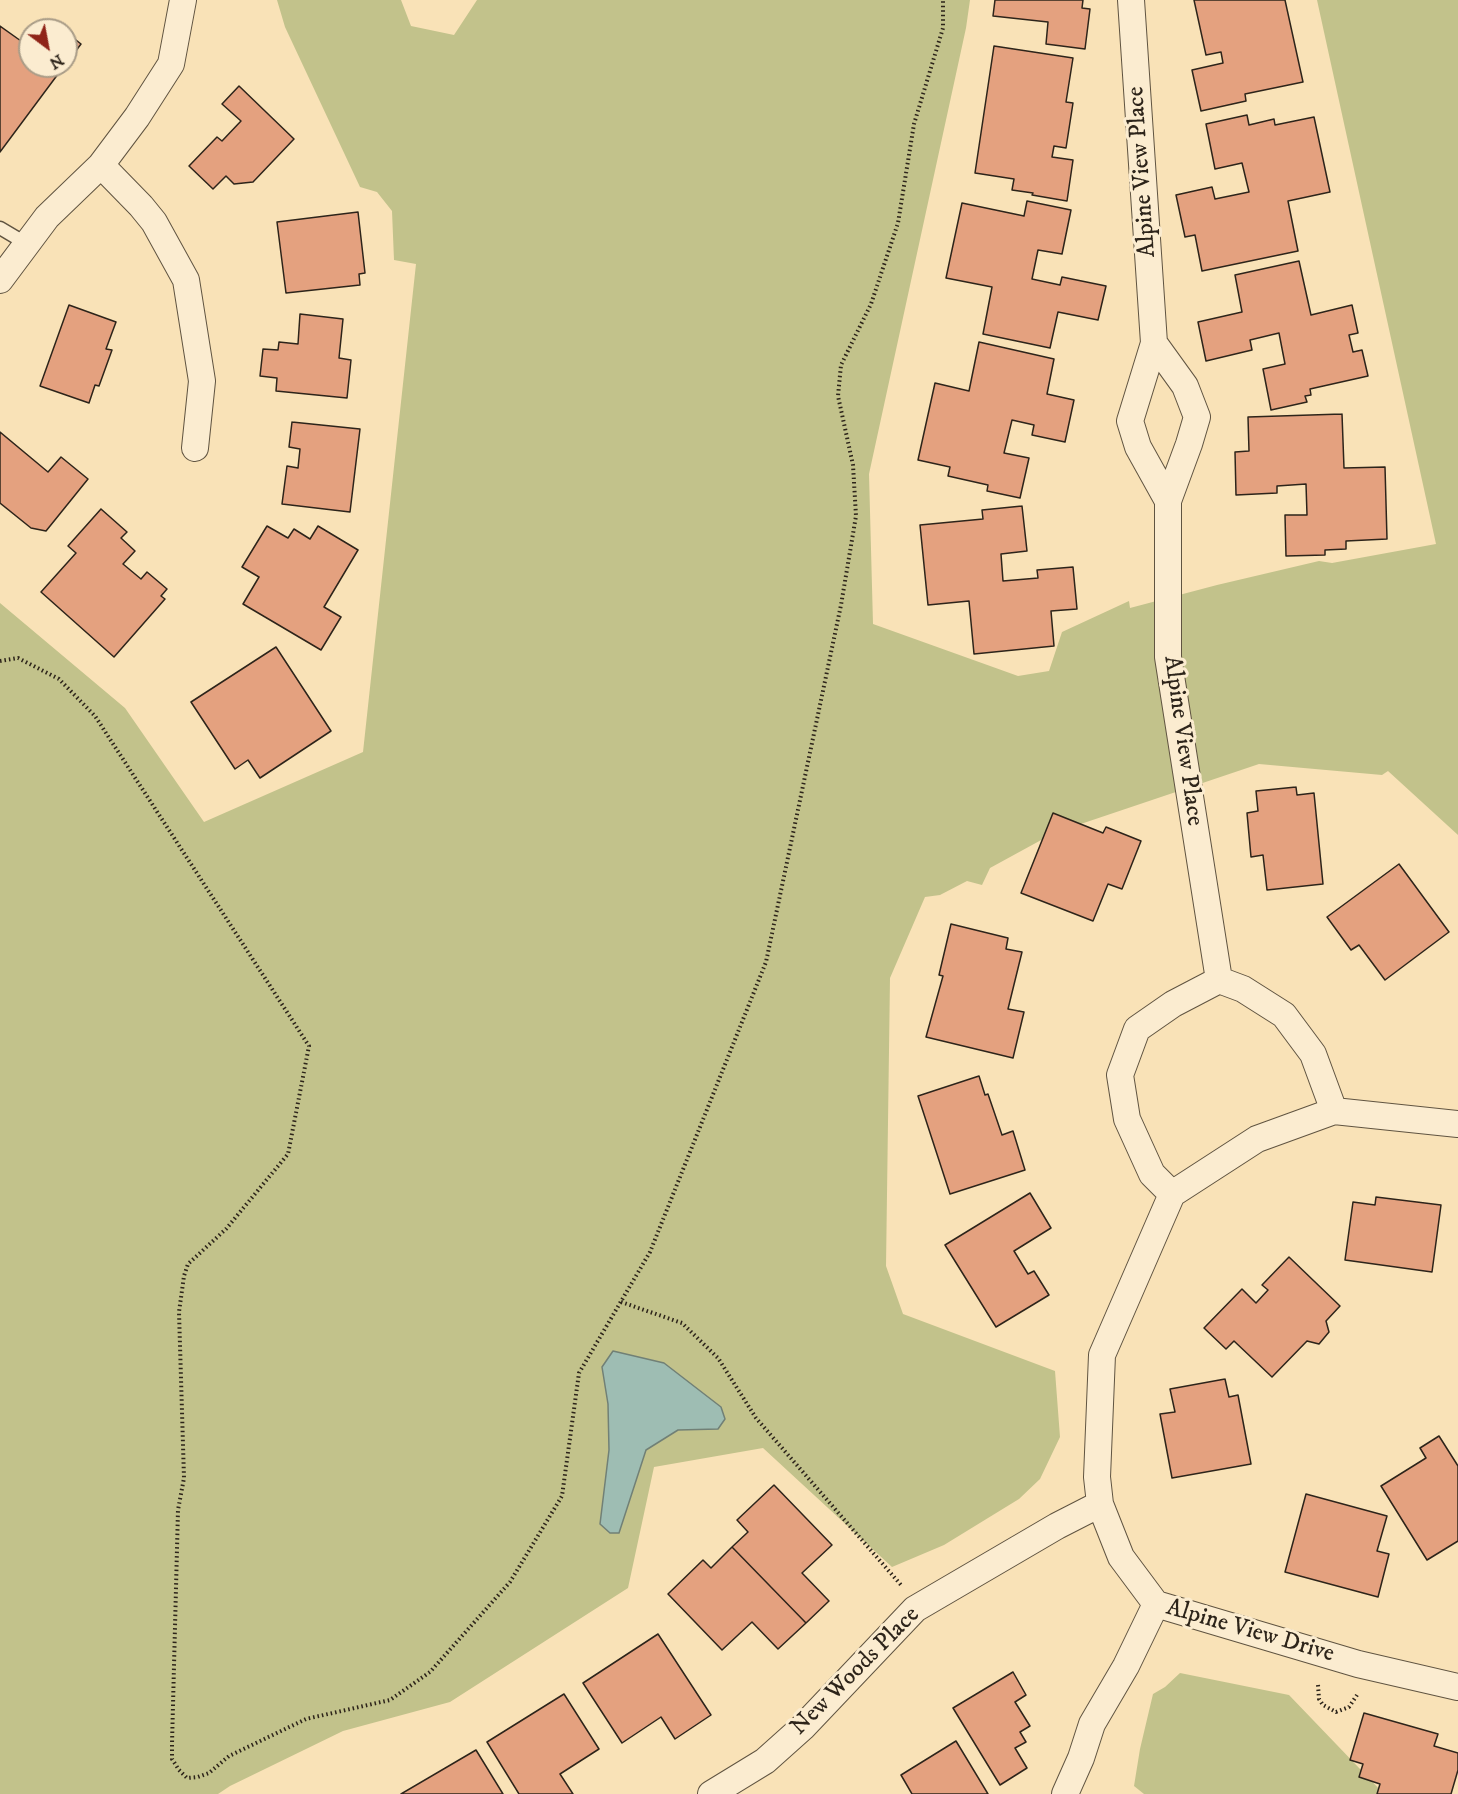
<!DOCTYPE html>
<style>
body{margin:0}
#map{position:relative;width:1458px;height:1794px;overflow:hidden;background:#f9e2b7;font-family:"IM FELL DW Pica",serif}
canvas{display:block}
.north{position:absolute;left:18px;top:18px;width:60px;height:60px;box-sizing:border-box;background:#fbecd0;border:2px solid #a99c87;border-radius:50%;rotate:148deg;font-size:16px;font-weight:700;line-height:24px;text-align:center;color:#2d241a}
.north::after{content:'';display:block;margin:auto;width:21px;height:27px;background:#8f2418;clip-path:polygon(50% 0,100% 100%,50% 72%,0 100%)}
</style>
<div id="map">
<canvas width="1458" height="1794"></canvas>
<div class="north">N</div>
</div>
<script>
const c = document.querySelector('canvas').getContext('2d');
c.lineJoin = 'round';
function paint(path, color) { c.fillStyle = color; c.fill(path, 'evenodd'); }
const poly = rows => new Path2D(rows.map(r => 'M' + r).join(''));
function trace(path, color, width, dash) { c.strokeStyle = color; c.lineWidth = width; c.lineCap = dash ? 'butt' : 'round'; c.setLineDash(dash || []); c.stroke(path); }
function label(font, color, halo, rows, align = 'center') {
  c.font = font + ' "IM FELL DW Pica",serif'; c.lineWidth = 6; c.setLineDash([]); c.textBaseline = 'middle'; c.strokeStyle = halo; c.fillStyle = color; for (const [text, x, y, turn = 0] of rows) {
    c.save(); c.translate(x, y); c.rotate((+turn || 0) * Math.PI / 180); c.textAlign = isNaN(turn) ? turn : align; if (halo) c.strokeText(text, 0, 0); c.fillText(text, 0, 0); c.restore();
  }
}
paint(poly([
 [277,0,401,0,411,26,454,35,477,0,970,0,966,28,869,474,873,624,1018,676,1049,671,1062,632,1129,601,1130,608,1217,585,1319,561,1332,563,1436,544,1317,0,1458,0,1458,835,1388,771,1382,775,1259,764,1054,833,990,868,982,885,967,881,940,895,925,897,890,978,886,1266,903,1314,1055,1371,1060,1437,1040,1479,1019,1499,944,1545,892,1567,763,1448,654,1467,628,1588,450,1702,343,1731,230,1786,218,1794,0,1794,0,603,125,708,204,822,363,752,416,264,394,260,392,211,377,192,360,187,285,27],
 [1180,1673,1289,1695,1384,1794,1144,1794,1134,1786,1140,1749,1153,1694,1165,1687]
]), '#c2c28b');
const water = poly([
 [613,1351,664,1363,721,1407,725,1419,718,1429,678,1430,646,1450,619,1533,610,1533,600,1524,609,1450,608,1404,602,1367,613,1351]
]);
paint(water, '#9ebdb3');
trace(water, '#718076', 1.5);
const building = poly([
 [995,0,1083,0,1082,8,1090,9,1085,49,1046,44,1048,22,993,16,995,0],
 [1194,0,1285,0,1303,82,1245,94,1246,101,1201,111,1192,70,1223,63,1221,52,1206,55,1194,0],
 [0,26,21,41,30,29,31,30,30,66,64,66,0,152,0,26],
 [66,32,81,44,66,64,66,32],
 [994,46,1073,58,1066,102,1073,103,1066,148,1054,146,1052,157,1073,160,1067,201,1032,195,1033,193,1012,190,1014,179,975,173,994,46],
 [239,86,294,139,253,182,234,184,226,176,213,189,189,166,217,137,222,141,241,121,222,104,239,86],
 [1247,115,1249,125,1274,119,1275,125,1314,117,1330,192,1288,201,1298,251,1202,271,1195,235,1185,237,1176,195,1212,187,1215,199,1249,192,1242,163,1215,169,1206,124,1247,115],
 [1027,201,1071,210,1062,254,1038,250,1032,279,1060,285,1062,277,1106,286,1098,320,1058,312,1050,348,983,334,992,287,946,278,962,203,1024,216,1027,201],
 [358,212,365,273,359,274,360,285,286,293,277,222,358,212],
 [1299,261,1311,315,1352,305,1358,333,1349,335,1353,352,1362,350,1368,376,1310,389,1311,395,1305,396,1307,402,1271,410,1263,369,1285,364,1279,333,1250,340,1252,350,1206,361,1198,322,1242,312,1235,275,1299,261],
 [69,305,116,322,106,349,112,350,99,386,95,385,89,403,40,386,69,305],
 [300,314,343,319,339,358,351,360,347,398,276,391,277,378,260,376,263,349,278,350,279,342,298,344,300,314],
 [979,342,1054,359,1047,394,1074,400,1065,442,1032,435,1034,425,1012,420,1004,453,1029,458,1020,498,987,491,988,485,948,476,950,467,918,460,935,383,969,391,979,342],
 [1342,414,1344,468,1385,467,1387,539,1346,541,1346,549,1325,550,1325,555,1286,556,1285,515,1307,515,1306,484,1277,486,1277,493,1236,495,1235,452,1249,451,1248,417,1342,414],
 [292,422,360,429,350,512,282,504,287,466,298,468,300,449,289,447,292,422],
 [0,432,48,472,61,457,88,479,46,531,31,528,0,503,0,432],
 [1022,506,1027,551,1001,554,1003,581,1038,578,1037,570,1073,567,1077,609,1051,611,1054,646,974,654,969,601,928,605,920,525,983,519,982,510,1022,506],
 [101,509,127,532,121,538,135,551,123,564,141,579,147,572,167,589,161,596,165,599,114,657,41,592,76,553,68,546,101,509],
 [267,526,288,538,294,529,310,539,318,526,358,550,324,607,341,617,321,650,243,604,259,577,242,567,267,526],
 [276,647,331,731,260,778,248,760,235,769,191,702,276,647],
 [1296,787,1297,795,1314,793,1323,884,1267,890,1263,855,1251,857,1247,813,1258,811,1256,791,1296,787],
 [1053,813,1103,833,1106,827,1141,841,1122,889,1108,884,1093,921,1021,893,1053,813],
 [1399,864,1449,932,1385,980,1359,945,1351,950,1327,917,1399,864],
 [951,924,1008,938,1006,949,1022,952,1008,1009,1024,1012,1013,1058,926,1037,943,976,939,975,951,924],
 [979,1076,985,1095,988,1094,1002,1135,1013,1131,1025,1170,950,1194,918,1096,979,1076],
 [1030,1193,1051,1228,1014,1251,1028,1274,1034,1271,1049,1295,996,1327,945,1245,1030,1193],
 [1376,1197,1441,1205,1432,1272,1345,1260,1353,1202,1375,1205,1376,1197],
 [1289,1257,1340,1306,1326,1321,1329,1332,1319,1344,1307,1341,1272,1377,1234,1341,1226,1349,1204,1328,1242,1289,1256,1303,1268,1290,1262,1285,1289,1257],
 [1225,1379,1229,1397,1238,1395,1251,1464,1172,1478,1160,1414,1175,1412,1170,1389,1225,1379],
 [1439,1436,1458,1466,1458,1541,1427,1560,1381,1486,1426,1458,1420,1448,1439,1436],
 [774,1485,832,1545,802,1573,829,1601,806,1623,732,1547,748,1532,737,1520,774,1485],
 [1306,1494,1387,1516,1377,1551,1389,1554,1378,1597,1285,1572,1306,1494],
 [732,1547,806,1623,778,1649,752,1622,722,1650,668,1594,703,1560,711,1568,732,1547],
 [658,1634,711,1715,675,1739,661,1717,622,1743,583,1683,658,1634],
 [1013,1672,1026,1695,1015,1702,1030,1726,1020,1732,1026,1742,1015,1748,1027,1768,1000,1785,953,1708,1013,1672],
 [564,1694,599,1749,560,1774,573,1794,519,1794,487,1742,564,1694],
 [1364,1713,1438,1734,1434,1746,1458,1753,1458,1770,1451,1794,1377,1794,1380,1784,1359,1777,1363,1764,1350,1760,1364,1713],
 [956,1741,988,1794,912,1794,901,1775,956,1741],
 [476,1750,503,1794,401,1794,476,1750]
]);
paint(building, '#e4a17f');
trace(building, '#2d241a', 1.5);
const lane = poly([
 [0,228,27,244]
]);
const street = poly([
 [1131,0,1154,343,1130,421,1138,447,1168,501],
 [101,165,141,206,154,222,186,280,202,381,195,448],
 [0,280,47,217,101,165,137,117,171,64,183,0],
 [1154,343,1185,386,1197,417,1189,444,1168,501,1168,657,1219,980],
 [1458,1124,1334,1111,1257,1139,1172,1194,1102,1355,1097,1477,1100,1504,1121,1557,1156,1604,1358,1664,1458,1687],
 [1172,1194,1152,1174,1127,1119,1120,1075,1137,1029,1173,1004,1219,980,1243,989,1284,1015,1313,1054,1334,1111],
 [711,1794,765,1761,803,1727,915,1609,1057,1526,1100,1504],
 [1065,1794,1081,1758,1092,1724,1126,1666,1156,1604]
]);
trace(lane, '#605441', 15);
trace(street, '#605441', 28);
trace(poly([
 [0,661,18,658,59,679,95,716,309,1046,288,1154,226,1229,188,1264,184,1276,179,1312,184,1478,178,1510,172,1744,172,1759,179,1770,187,1778,198,1777,209,1773,229,1756,306,1719,390,1700,430,1672,510,1582,562,1496,579,1373,650,1252,766,962,841,605,856,516,853,465,838,396,841,365,871,304,898,223,914,124,943,28,943,0],
 [621,1302,682,1323,718,1358,756,1418,901,1585],
 [1318,1685,1319,1699,1323,1705,1336,1712,1349,1707,1357,1695]
]), '#2d241a', 4, [1.5, 3]);
trace(lane, '#fbecd0', 12);
trace(street, '#fbecd0', 26);
label('24px', '#2d241a', '#fbecd0', [
 ["Alpine View Place",1143,172,-94],
 ["Alpine View Place",1182,741,82],
 ["Alpine View Drive",1250,1632,16],
 ["New Woods Place",856,1672,-45]
]);
</script>
